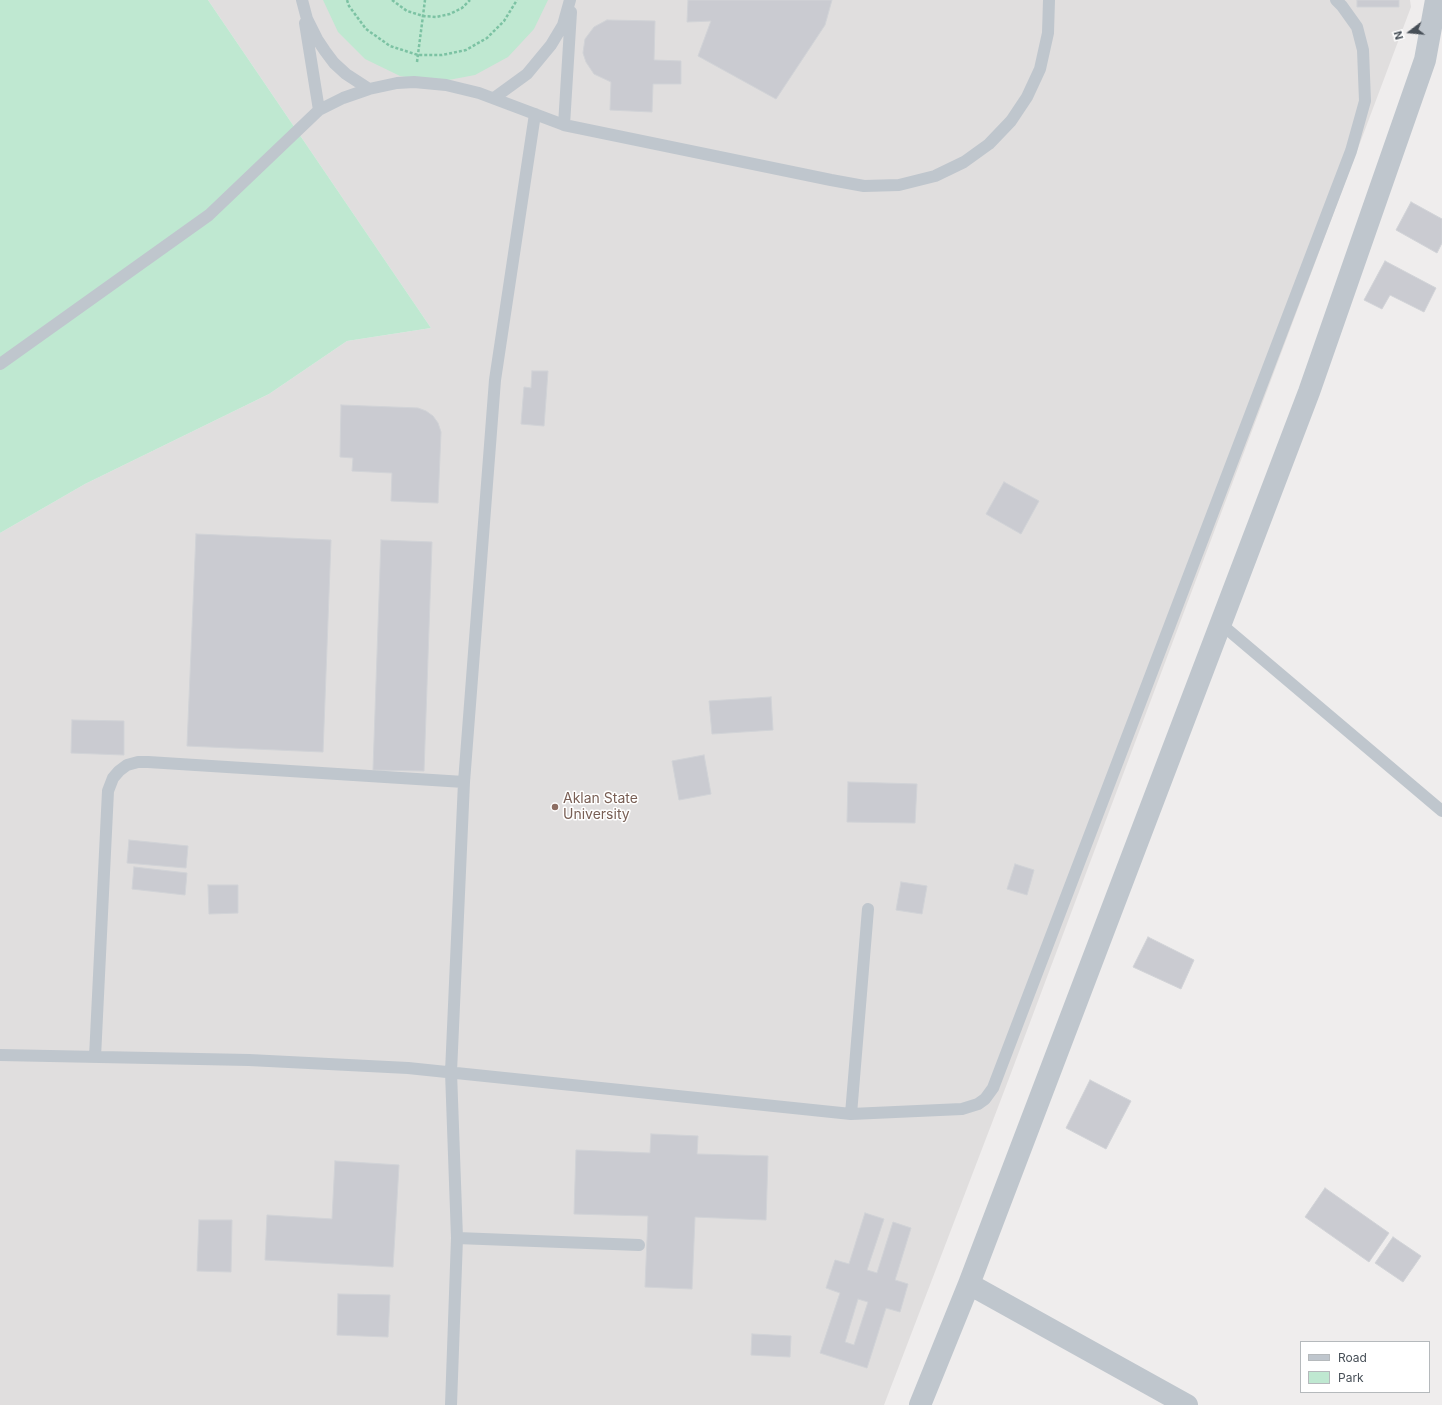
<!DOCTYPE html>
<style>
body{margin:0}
#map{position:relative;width:1442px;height:1405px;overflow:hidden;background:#efeded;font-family:Inter,sans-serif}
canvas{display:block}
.legend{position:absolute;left:1300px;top:1341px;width:130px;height:52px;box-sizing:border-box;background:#fff;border:1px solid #b5b9bc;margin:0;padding:5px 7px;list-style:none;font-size:12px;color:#474f57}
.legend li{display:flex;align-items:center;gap:8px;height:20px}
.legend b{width:20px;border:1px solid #b5b9bc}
.north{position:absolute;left:1390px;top:12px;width:40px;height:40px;-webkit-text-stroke:3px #fff;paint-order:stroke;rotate:254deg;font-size:11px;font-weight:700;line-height:16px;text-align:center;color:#474f57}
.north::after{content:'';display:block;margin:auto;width:14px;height:18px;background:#474f57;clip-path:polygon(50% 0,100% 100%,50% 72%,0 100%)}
</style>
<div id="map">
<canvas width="1442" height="1405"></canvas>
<ul class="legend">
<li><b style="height:5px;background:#bfc6cd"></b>Road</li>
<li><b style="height:11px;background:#bfe8d1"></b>Park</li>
</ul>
<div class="north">N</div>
</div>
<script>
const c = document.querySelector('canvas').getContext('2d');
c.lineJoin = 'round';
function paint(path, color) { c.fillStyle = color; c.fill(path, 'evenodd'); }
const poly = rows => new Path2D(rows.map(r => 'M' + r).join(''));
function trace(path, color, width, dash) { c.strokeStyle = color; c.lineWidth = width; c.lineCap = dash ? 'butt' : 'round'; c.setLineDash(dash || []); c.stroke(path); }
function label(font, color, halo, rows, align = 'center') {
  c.font = font + ' Inter,sans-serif'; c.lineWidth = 3; c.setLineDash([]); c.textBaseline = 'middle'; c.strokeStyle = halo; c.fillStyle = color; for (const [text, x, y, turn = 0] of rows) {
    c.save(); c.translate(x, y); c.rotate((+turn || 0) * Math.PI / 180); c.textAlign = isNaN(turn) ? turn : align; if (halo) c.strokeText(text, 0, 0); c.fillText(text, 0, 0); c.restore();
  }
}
paint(poly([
 [208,0,1410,0,1411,7,1008,1081,884,1405,0,1405,0,533,85,484,269,394,347,341,431,328]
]), '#e0dede');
paint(poly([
 [0,0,208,0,431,328,347,341,269,394,85,484,0,533],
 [323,0,548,0,534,29,508,57,475,75,438,82,400,76,365,59,338,32]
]), '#bfe8d1');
const building = poly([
 [688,0,832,0,825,25,776,99,698,56,711,21,687,22,688,0],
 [1357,0,1399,0,1399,7,1357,7,1357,0],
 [607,20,655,21,654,60,681,61,681,84,653,84,652,112,610,110,611,82,594,74,586,62,583,53,585,39,594,27,607,20],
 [1411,202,1442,219,1442,243,1437,253,1396,230,1411,202],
 [1385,261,1436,288,1424,312,1390,295,1382,309,1364,300,1385,261],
 [532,371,548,371,544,426,521,424,524,387,531,388,532,371],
 [341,405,418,408,426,411,433,416,438,423,441,432,438,503,391,501,392,473,352,471,353,458,340,457,341,405],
 [1004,482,1039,501,1021,534,986,514,1004,482],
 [196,534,331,540,323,752,187,746,196,534],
 [381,540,432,542,424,771,373,770,381,540],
 [771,697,773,730,712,734,709,701,771,697],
 [72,720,124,721,124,755,71,753,72,720],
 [704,755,711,794,679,800,672,761,704,755],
 [848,782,917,784,915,823,847,822,848,782],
 [129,840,188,846,186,868,127,863,129,840],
 [1015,864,1034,870,1027,895,1007,889,1015,864],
 [134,867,187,873,185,895,132,889,134,867],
 [901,882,927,886,922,914,896,910,901,882],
 [208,885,238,885,238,913,209,914,208,885],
 [1148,937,1194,960,1181,989,1133,967,1148,937],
 [1090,1080,1131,1101,1106,1149,1066,1128,1090,1080],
 [651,1134,698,1136,697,1154,768,1156,766,1220,695,1217,692,1289,645,1287,648,1216,574,1214,576,1150,650,1153,651,1134],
 [335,1161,399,1165,393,1267,265,1260,267,1215,332,1219,335,1161],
 [1325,1188,1389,1233,1369,1262,1305,1217,1325,1188],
 [865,1213,884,1219,867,1270,877,1273,893,1222,911,1228,895,1280,908,1284,900,1312,886,1308,867,1368,820,1353,840,1293,826,1288,835,1260,849,1264,865,1213],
 [858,1299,868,1302,854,1345,845,1342,858,1299],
 [199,1220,232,1220,231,1272,197,1271,199,1220],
 [1393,1237,1421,1256,1403,1282,1375,1263,1393,1237],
 [338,1294,390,1295,388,1337,337,1335,338,1294],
 [752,1334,791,1336,790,1357,751,1355,752,1334]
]);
paint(building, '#cacbd1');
trace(building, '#d1d3d7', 1);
trace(poly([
 [347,0,349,6,366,29,390,46,418,55,442,55,466,50,487,38,504,21,517,0],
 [392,0,407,11,423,16,436,17,450,14,462,8,470,0],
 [417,62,425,0]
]), '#7cc2a3', 2.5, [3, 2]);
trace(poly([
 [302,0,307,19,317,39,325,51,334,63,346,74,369,89],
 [305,23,319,110],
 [494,98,527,74,551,45,563,25,570,0],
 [564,125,571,12],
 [0,364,209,215,319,110,343,98,369,89,397,83,414,82,446,85,479,93,564,125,831,180,864,186,899,185,935,176,964,162,989,144,1011,121,1027,97,1040,69,1048,33,1049,0],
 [1221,624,1442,811],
 [0,1055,249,1060,408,1068,851,1114,962,1109,978,1104,985,1099,993,1088,1351,151,1365,101,1363,50,1357,27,1342,6,1336,0],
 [95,1057,108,791,113,778,119,771,127,765,138,762,148,762,464,782],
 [851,1114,868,909],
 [457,1238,639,1245],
 [451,1405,457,1238,451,1072,464,782,495,380,535,114]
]), '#bfc6cd', 12);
trace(poly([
 [969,1284,1187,1405],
 [920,1405,969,1284,1309,392,1425,60,1436,0]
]), '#bfc6cd', 22);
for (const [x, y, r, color] of [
 [555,807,4,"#8d6e63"]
]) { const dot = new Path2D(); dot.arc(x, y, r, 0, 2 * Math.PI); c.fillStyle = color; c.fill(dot); trace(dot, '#fff', 1.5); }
label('14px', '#785e54', '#fff', [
 ["Aklan State",563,799],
 ["University",563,815]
], 'left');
</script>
